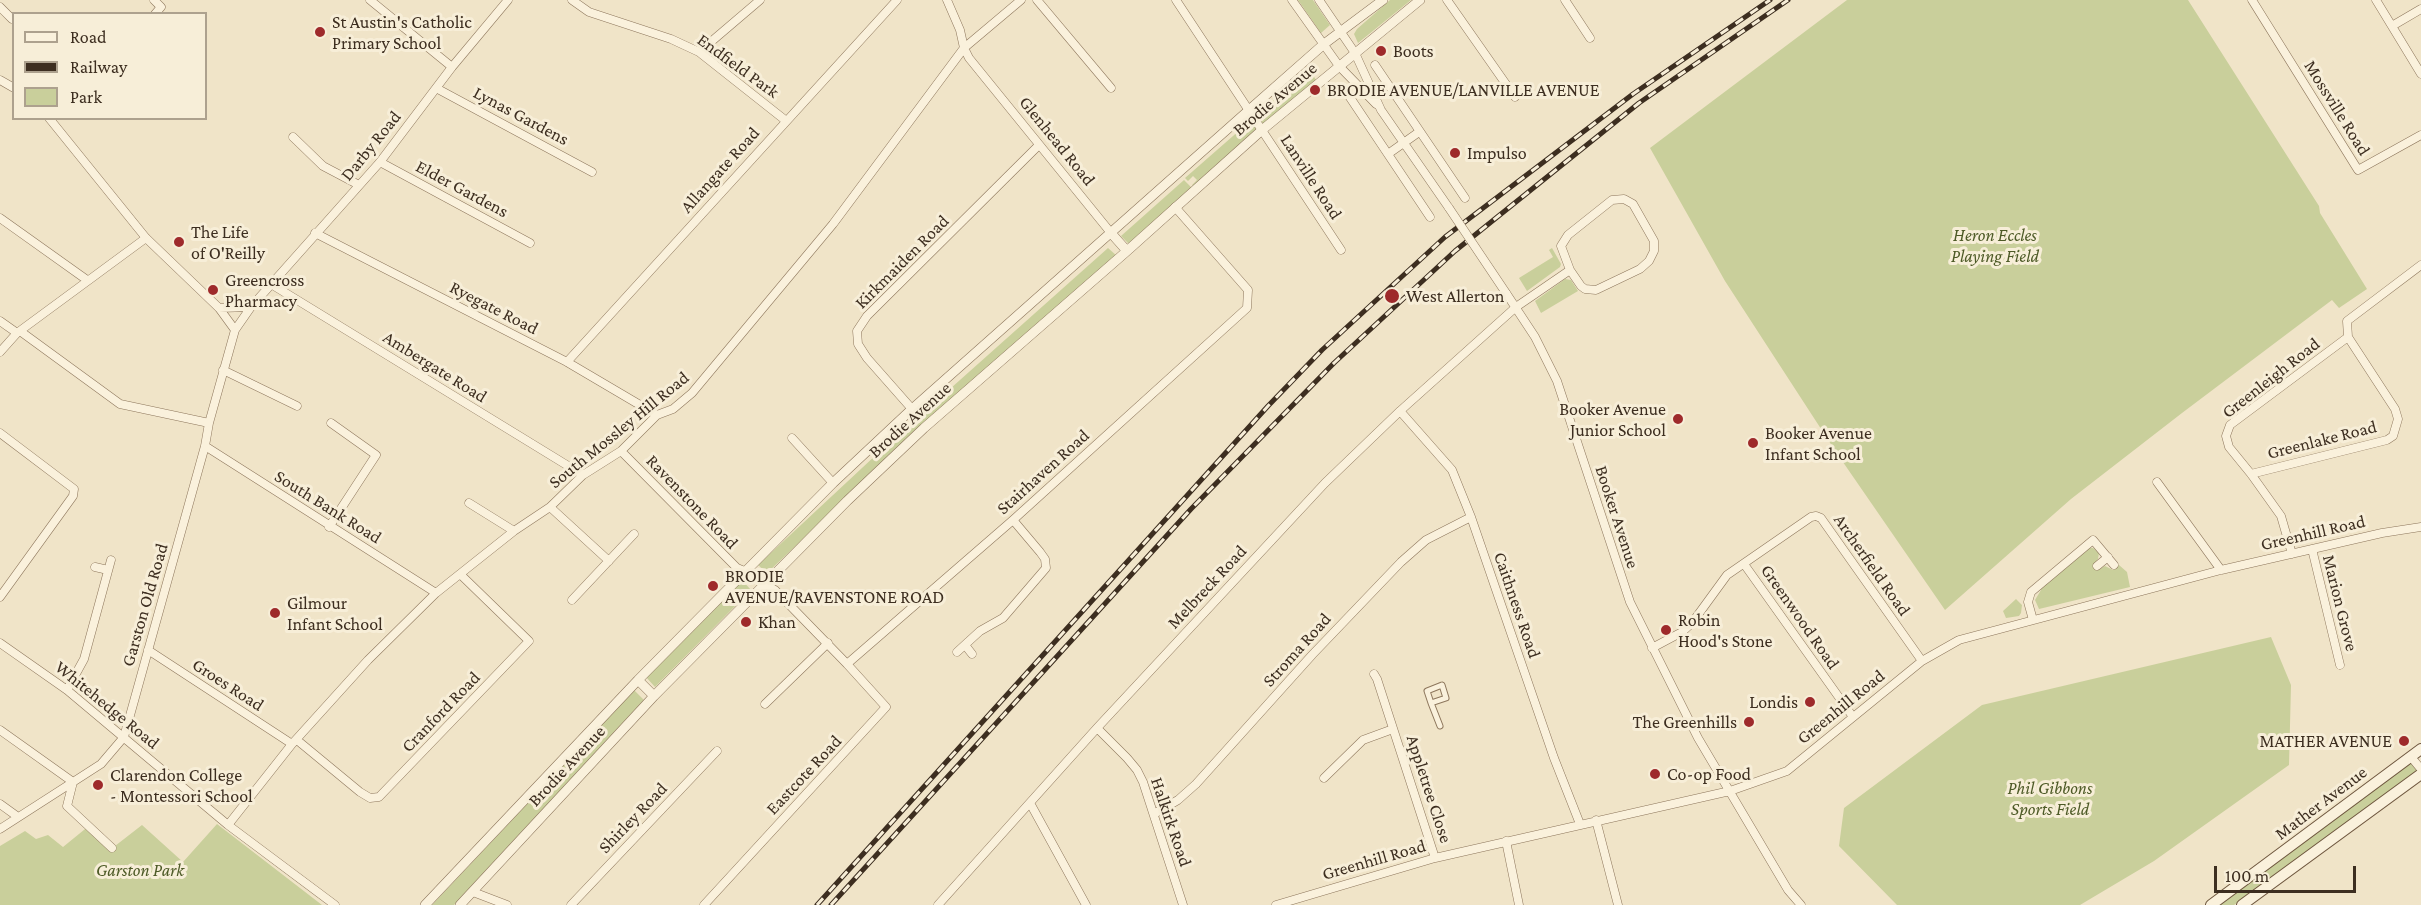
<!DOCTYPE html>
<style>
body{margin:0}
#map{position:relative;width:2421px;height:905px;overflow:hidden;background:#f0e4c8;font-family:"Crimson Pro",serif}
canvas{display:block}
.legend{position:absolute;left:12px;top:12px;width:195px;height:108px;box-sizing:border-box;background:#f7eed8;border:2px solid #ada18e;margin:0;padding:8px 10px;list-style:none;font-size:18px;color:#3d2e20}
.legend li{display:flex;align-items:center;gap:12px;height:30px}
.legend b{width:30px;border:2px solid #ada18e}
.scale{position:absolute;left:2214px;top:866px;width:142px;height:27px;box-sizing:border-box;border:3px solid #3d2e20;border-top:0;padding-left:8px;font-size:18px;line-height:21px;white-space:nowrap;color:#3d2e20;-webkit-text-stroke:4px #f7eed8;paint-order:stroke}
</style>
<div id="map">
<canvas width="2421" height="905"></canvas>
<ul class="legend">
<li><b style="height:8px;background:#faf1dc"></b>Road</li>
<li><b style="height:8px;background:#3d2e20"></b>Railway</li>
<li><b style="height:16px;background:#c9cf9b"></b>Park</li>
</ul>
<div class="scale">100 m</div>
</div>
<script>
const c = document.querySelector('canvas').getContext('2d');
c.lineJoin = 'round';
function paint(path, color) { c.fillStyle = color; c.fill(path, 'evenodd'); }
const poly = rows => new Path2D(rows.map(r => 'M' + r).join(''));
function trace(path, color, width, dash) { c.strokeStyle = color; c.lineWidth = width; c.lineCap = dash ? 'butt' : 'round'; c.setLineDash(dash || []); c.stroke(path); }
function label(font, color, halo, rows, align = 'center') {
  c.font = font + ' "Crimson Pro",serif'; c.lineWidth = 6; c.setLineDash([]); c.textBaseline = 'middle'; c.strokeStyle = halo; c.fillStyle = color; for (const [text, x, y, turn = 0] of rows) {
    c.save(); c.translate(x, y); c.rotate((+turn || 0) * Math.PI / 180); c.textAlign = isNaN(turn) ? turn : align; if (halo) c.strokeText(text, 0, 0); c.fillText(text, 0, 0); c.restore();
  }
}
paint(poly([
 [1298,0,1313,0,1330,25,1321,33],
 [1390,0,1411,0,1358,43,1354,34,1357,29],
 [1847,0,2188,0,2319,206,2320,213,2367,289,2339,308,2332,300,2182,413,2071,499,1945,610,1836,452,1725,281,1650,148],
 [1309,69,1316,80,1263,124,1258,117,1259,113],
 [1249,122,1252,122,1257,129,1194,187,1192,185,1197,180,1193,176,1188,181,1185,178],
 [1184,180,1193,189,1130,245,1121,236],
 [1108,248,1117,256,840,504,767,573,758,565,877,454],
 [1552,248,1561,264,1560,267,1527,291,1519,278,1553,257,1549,250],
 [1565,279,1571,280,1578,291,1541,313,1535,301],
 [2087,548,2093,548,2099,553,2098,559,2093,565,2097,570,2105,566,2113,570,2119,565,2127,572,2130,587,2039,609,2035,600,2041,590,2039,588],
 [742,580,751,590,655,687,646,677],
 [2016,599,2022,605,2021,613,2019,616,2006,618,2003,611],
 [2271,637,2291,685,2289,765,2154,861,2080,905,1897,905,1839,846,1844,808,1982,705],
 [634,690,644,700,454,905,432,905],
 [2410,762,2417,770,2409,778,2234,905,2213,905],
 [217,824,322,905,0,905,0,846,25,831,36,839,48,835,63,847,90,825,115,846,142,825,183,862]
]), '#c9cf9b');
const pedestrian = poly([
 [1431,703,1446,698,1442,685,1427,691,1431,703,1440,726]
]);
const minor = poly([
 [154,0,161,7,155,14],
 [370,0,452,67],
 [572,0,589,12,671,39,699,52,785,120],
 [947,0,960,30,964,48,969,58,1111,233],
 [1037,0,1111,88],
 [1176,0,1341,250],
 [1292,0,1339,66,1376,104],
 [1319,0,1355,53,1381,110,1449,208],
 [1447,0,1515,97],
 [1565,0,1590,38],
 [2252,0,2358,170,2421,135],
 [2376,0,2421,74],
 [0,7,12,19],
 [2392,26,2421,9],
 [699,52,760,0],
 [1375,65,1465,198],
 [0,80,14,88],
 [436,88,592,172],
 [1349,96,1430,217],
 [49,118,146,238,219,308,235,330],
 [293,137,323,166,359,185],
 [1388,154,1419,132],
 [380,162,530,243],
 [0,218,87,280],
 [315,233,567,362,657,415],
 [271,284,583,475],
 [1506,293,1535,337,1557,381,1630,602,1698,738,1788,890,1801,905],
 [219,308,251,307],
 [0,321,17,333],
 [20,331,120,404,209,423],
 [0,352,17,333,146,238],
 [567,362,897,0],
 [223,370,297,406],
 [912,409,867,358,858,344,857,331,867,316,1039,145],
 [1400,411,1452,470,1471,517,1554,758,1580,824],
 [0,433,74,489,73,496,0,597],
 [792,438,833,483],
 [205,446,436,593],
 [621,451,737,568,744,571],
 [2251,474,2387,440,2393,436,2398,419,2395,409,2348,337],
 [2157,482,2221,570],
 [469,503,514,531],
 [550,507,609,561],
 [329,527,376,455,331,423],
 [2312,549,2340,665],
 [2292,554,2281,516,2251,474,2229,447,2226,436,2230,425,2348,337,2347,321,2421,265],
 [1744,564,1853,717],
 [2097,566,2108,557],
 [95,567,108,570],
 [764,583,775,590,847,664,1013,520,1247,308,1248,290,1175,207],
 [572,600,634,534],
 [2033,620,2028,602,2031,592,2093,540,2114,565],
 [0,643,67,690,228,825,335,905],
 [965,645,972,654],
 [1652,648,1682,632,1692,623,1727,575,1811,517,1816,516,1821,518,1922,661],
 [148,650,292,744],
 [957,652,980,631,1003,618,1046,568,1045,559,1040,552,1013,520],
 [1374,674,1377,679,1435,858],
 [67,690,84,659,111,560],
 [765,704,828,643],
 [1097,728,1127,758,1137,770,1143,782,1183,905],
 [0,730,73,782,67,806,112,848],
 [297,740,360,792,370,798,379,797,529,641,461,575],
 [2411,757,2421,769],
 [1324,778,1363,740,1393,729],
 [1030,803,1086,905],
 [0,804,18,817],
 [1154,814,1178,800,1196,784,1312,655,1401,562,1426,540,1471,517],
 [1596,820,1618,905],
 [228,825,292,744,368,660,436,593,514,531,550,507,583,475,621,451,657,415,673,409,692,393,833,224,964,48,1021,0],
 [0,829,101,764,124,737,205,446,209,423,235,330,251,307,380,162,452,67,508,0],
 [1506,841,1519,905],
 [473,892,507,905],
 [571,905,717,751],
 [704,905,886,707,847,664],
 [938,905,1097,728,1325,483,1400,411,1516,307,1570,270,1561,246,1568,235,1612,200,1624,199,1633,204,1654,241,1654,251,1649,261,1640,269,1596,290,1585,289,1581,286,1570,270],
 [1276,905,1435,858,1730,791,1787,771,1922,661,1959,640,2221,570,2382,533,2421,527]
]);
const tertiary = poly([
 [1111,233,1127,251],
 [744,571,764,583],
 [638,680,654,696],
 [425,905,638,680,833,483,912,409,1249,110,1324,44,1383,0],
 [460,905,654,696,847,501,924,428,1127,251,1262,130,1420,0]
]);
const secondary = poly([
 [2211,905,2421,749],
 [2242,905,2421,774]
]);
trace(pedestrian, '#8d765c', 7);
trace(minor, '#8d765c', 9);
trace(tertiary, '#8d765c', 10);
trace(secondary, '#6f573f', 12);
trace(pedestrian, '#faf1dc', 5);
trace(minor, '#faf1dc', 8);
trace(tertiary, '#faf1dc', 9);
trace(secondary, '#faf1dc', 10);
const rail = poly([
 [817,905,1268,406,1322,350,1445,237,1633,94,1770,0],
 [831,905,1191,509,1334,363,1455,251,1639,103,1788,0]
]);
trace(rail, '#3d2e20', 5);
trace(rail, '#f7eed8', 3, [9]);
const minorBridge = poly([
 [1449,208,1506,293]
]);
trace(minorBridge, '#8d765c', 9, []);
trace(minorBridge, '#faf1dc', 8);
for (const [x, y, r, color] of [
 [320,32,6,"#9e2a2b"],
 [1381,51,6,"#9e2a2b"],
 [1315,90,6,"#9e2a2b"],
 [1455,153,6,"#9e2a2b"],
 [179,242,6,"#9e2a2b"],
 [213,290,6,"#9e2a2b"],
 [1392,296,8,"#9e2a2b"],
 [1678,419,6,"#9e2a2b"],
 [1753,443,6,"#9e2a2b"],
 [713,586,6,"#9e2a2b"],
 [275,613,6,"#9e2a2b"],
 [746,622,6,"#9e2a2b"],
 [1666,630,6,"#9e2a2b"],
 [1810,702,6,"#9e2a2b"],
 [1749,722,6,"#9e2a2b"],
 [2404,741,6,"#9e2a2b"],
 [1655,774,6,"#9e2a2b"],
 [98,785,6,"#9e2a2b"]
]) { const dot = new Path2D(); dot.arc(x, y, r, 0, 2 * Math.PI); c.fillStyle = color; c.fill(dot); trace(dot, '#f7eed8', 2); }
label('18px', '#3d2e20', '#f7eed8', [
 ["St Austin's Catholic",332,22],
 ["Primary School",332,43],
 ["Boots",1393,51],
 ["BRODIE AVENUE/LANVILLE AVENUE",1327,90],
 ["Impulso",1467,153],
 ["The Life",191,232],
 ["of O'Reilly",191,253],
 ["Greencross",225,280],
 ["Pharmacy",225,301],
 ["West Allerton",1406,296],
 ["Booker Avenue",1666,409,"right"],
 ["Junior School",1666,430,"right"],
 ["Booker Avenue",1765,433],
 ["Infant School",1765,454],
 ["BRODIE",725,576],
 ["AVENUE/RAVENSTONE ROAD",725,597],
 ["Gilmour",287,603],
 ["Infant School",287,624],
 ["Robin",1678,620],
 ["Hood's Stone",1678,641],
 ["Khan",758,622],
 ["Londis",1798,702,"right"],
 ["The Greenhills",1737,722,"right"],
 ["MATHER AVENUE",2392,741,"right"],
 ["Co-op Food",1667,774],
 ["Clarendon College",110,775],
 ["- Montessori School",110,796]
], 'left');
label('18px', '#3d2e20', '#f7eed8', [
 ["Endfield Park",738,66,36],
 ["Brodie Avenue",1275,99,-40],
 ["Mossville Road",2337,108,58],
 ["Lynas Gardens",521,116,28],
 ["Glenhead Road",1057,141,51],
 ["Darby Road",371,146,-51],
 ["Allangate Road",720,170,-48],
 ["Lanville Road",1311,177,57],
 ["Elder Gardens",462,189,28],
 ["Kirkmaiden Road",902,262,-45],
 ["Ryegate Road",494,308,27],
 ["Ambergate Road",435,367,32],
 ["Greenleigh Road",2271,378,-38],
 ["Brodie Avenue",910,420,-42],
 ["South Mossley Hill Road",619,430,-39],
 ["Greenlake Road",2322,440,-14],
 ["Stairhaven Road",1043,472,-42],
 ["Ravenstone Road",692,502,46],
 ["South Bank Road",328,507,32],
 ["Booker Avenue",1617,517,72],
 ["Greenhill Road",2313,533,-13],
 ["Archerfield Road",1872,565,55],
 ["Melbreck Road",1207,587,-47],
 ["Marion Grove",2340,603,76],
 ["Garston Old Road",145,605,-74],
 ["Caithness Road",1517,605,71],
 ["Greenwood Road",1800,617,55],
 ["Stroma Road",1297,650,-48],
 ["Groes Road",228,685,33],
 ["Whitehedge Road",107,705,39],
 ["Greenhill Road",1841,707,-39],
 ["Cranford Road",441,712,-46],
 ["Brodie Avenue",567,766,-47],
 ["Eastcote Road",804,775,-47],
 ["Appletree Close",1429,789,72],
 ["Mather Avenue",2321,803,-37],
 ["Shirley Road",633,818,-46],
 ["Halkirk Road",1171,822,71],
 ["Greenhill Road",1374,860,-16]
]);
label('italic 18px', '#4d5a26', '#f7eed8', [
 ["Heron Eccles",1995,235],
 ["Playing Field",1995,256],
 ["Phil Gibbons",2050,788],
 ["Sports Field",2050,809],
 ["Garston Park",140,870]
]);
</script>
